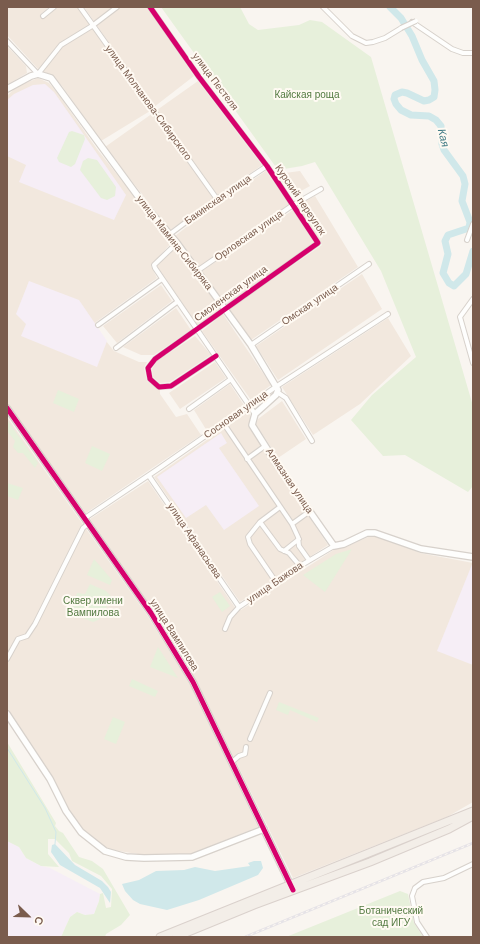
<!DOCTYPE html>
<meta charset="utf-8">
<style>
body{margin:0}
#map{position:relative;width:480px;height:944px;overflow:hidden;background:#f9f5f0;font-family:Arial,sans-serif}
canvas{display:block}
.frame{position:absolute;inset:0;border:8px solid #7a5c4d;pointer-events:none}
.north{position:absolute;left:8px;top:896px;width:40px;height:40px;-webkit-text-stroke:3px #fffaf3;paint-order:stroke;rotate:113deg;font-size:11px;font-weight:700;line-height:16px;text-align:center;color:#7a5c4d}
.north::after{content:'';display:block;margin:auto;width:14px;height:18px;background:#7a5c4d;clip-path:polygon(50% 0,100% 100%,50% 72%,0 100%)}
</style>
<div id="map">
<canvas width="480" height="944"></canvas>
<div class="frame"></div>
<div class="north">С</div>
</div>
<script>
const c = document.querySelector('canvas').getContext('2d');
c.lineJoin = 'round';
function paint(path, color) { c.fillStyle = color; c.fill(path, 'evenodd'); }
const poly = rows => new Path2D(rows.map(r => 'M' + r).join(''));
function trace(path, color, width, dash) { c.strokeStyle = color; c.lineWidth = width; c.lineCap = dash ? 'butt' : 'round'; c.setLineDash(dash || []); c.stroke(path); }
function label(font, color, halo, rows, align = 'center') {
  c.font = font + ' Arial,sans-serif'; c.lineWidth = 4; c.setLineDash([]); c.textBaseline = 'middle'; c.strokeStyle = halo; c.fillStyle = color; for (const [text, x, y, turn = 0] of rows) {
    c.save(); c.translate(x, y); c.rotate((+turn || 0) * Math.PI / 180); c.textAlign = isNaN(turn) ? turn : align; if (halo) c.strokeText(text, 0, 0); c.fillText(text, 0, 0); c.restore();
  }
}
paint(poly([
 [7,7,49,7,41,14,46,17,58,7,79,7,150,111,101,141,62,86,52,76,39,70,7,35],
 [84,7,148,7,194,76,154,107],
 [7,46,26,66,27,73,7,85],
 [38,78,49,83,56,91,97,149,171,243,151,266,157,278,96,322,94,326,114,351,139,362,147,362,144,368,147,381,160,390,160,394,176,417,187,414,201,435,86,513,7,403,7,96,16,87],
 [198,81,262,165,218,196,157,110],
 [153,113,215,199,170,230,105,147],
 [266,171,290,205,198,268,175,236,216,204],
 [300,171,310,186,292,196,277,174],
 [315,196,358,267,251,340,229,309,322,245,297,205],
 [293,210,315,244,226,305,202,271],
 [177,247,221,308,197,325,157,266],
 [362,274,382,309,278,380,256,346],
 [161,285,172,301,117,343,103,326],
 [176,308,191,330,154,355,141,355,123,347],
 [223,314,271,385,251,400,202,331],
 [388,318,411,356,360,404,313,435,282,387],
 [195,336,211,355,170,382,160,383,153,377,152,369,157,361],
 [215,362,226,378,180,409,169,393],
 [230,384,244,405,207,431,194,410],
 [282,401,306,439,278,458,256,424,258,419],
 [248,411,251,417,249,427,328,545,240,602,154,477],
 [7,417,147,615,190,684,258,827,191,854,144,855,106,849,83,830,68,811,53,778,7,709],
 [148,481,236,609,241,610,335,549,346,547,368,537,379,535,420,553,473,563,473,802,447,817,293,878,196,680,154,611,90,519]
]), '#f2e8de');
paint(poly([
 [45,84,54,92,126,195,114,220,19,182,26,165,7,156,7,100,14,94,33,85],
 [29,281,79,300,107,341,97,367,21,336,26,324,16,314],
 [221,433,227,443,219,448,259,506,224,530,206,505,186,518,157,477],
 [473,562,473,665,437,651],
 [7,841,19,847,26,858,41,866,50,868,100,894,99,901,94,914,85,915,77,912,70,917,61,937,7,937]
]), '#f6eef6');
paint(poly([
 [161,7,240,7,249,24,258,30,299,25,310,20,322,22,371,57,473,406,473,486,468,492,405,455,383,456,351,420,372,395,416,357,381,271,315,162,302,166,278,170],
 [72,131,84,135,85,139,75,164,71,167,59,162,57,158,69,132],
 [88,158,97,160,116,187,115,196,107,200,101,198,80,170,83,161],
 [58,390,79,399,74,412,53,403],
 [7,420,38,463,35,468,23,453,18,453,13,447,15,441,7,431],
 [92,446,110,454,102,471,85,463],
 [7,483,23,488,18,500,7,496],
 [352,549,325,592,303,575,336,554],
 [94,559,112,580,110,585,87,575],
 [90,584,106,591,112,597,113,602,107,605,105,614,98,620,93,622,80,617,78,613,70,609,77,593,85,594],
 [220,592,230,606,222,612,212,597],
 [158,647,178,678,150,667],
 [132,679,158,691,155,697,129,686],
 [279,702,319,718,317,722,290,710,288,715,276,710],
 [113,717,125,722,116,744,104,739],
 [7,742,56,823,55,826,59,831,63,833,79,857,92,861,103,869,130,915,121,925,106,934,105,937,61,937,70,917,77,912,85,915,94,914,99,901,100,894,103,893,106,908,111,907,112,889,101,876,72,861,69,853,55,839,48,839,48,854,59,867,41,866,26,858,19,847,7,841],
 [400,891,408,894,414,923,423,937,286,937]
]), '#e7f0db');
paint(poly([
 [55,844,75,865,102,881,108,887,111,892,110,903,100,888,60,865,51,852,52,845],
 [254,861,261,861,263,868,258,875,199,900,167,910,140,904,133,900,125,891,122,884,139,880,156,871,184,870,195,867,215,871,250,866,248,863]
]), '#d0e8ea');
trace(poly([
 [7,748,45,808,56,832,55,844]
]), '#d0e8ea', 1);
trace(poly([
 [390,7,401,18,412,36,422,60,434,81,435,90,434,97,429,100,424,101,407,93,402,92,395,95,394,99,396,104,401,110,411,115,429,116,436,120,441,126,442,144,444,150,463,176,465,184,462,201,470,222,469,228,448,235,445,241,448,254,443,273,449,283,454,286,466,274,473,251]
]), '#d0e8ea', 7);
const minor = poly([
 [80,7,217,199],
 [150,7,199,77,267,166,318,243,155,359,148,368,150,379,159,387,171,386,216,356],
 [323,7,352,36,366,43,373,42,385,38,403,27],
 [43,16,54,7],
 [412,22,452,49,463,53,473,53],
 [7,41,38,74,61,45,92,26,117,7],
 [170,234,217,199,267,166],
 [467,240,473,224],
 [177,243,154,265,155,268,255,414],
 [197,271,293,205,321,189],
 [473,299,460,317,473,363],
 [98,325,162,279],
 [251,345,369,264],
 [116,348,177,302],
 [277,392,286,398,312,441],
 [189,409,231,379],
 [224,424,292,524,298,537,299,546,309,560],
 [247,459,265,446],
 [149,476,239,607],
 [85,518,158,469,277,386,388,314],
 [260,522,280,549,289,553,300,566],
 [292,524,310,511],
 [284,551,299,539],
 [276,582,250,544,248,537,260,522,280,507],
 [225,629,230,617,239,607,300,566,334,546],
 [7,659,18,639,27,636,35,624,83,528,88,524],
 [250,739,270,693],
 [232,762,239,756,245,754,246,747],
 [427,937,417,922,412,896,415,888,423,882,444,878,473,864]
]);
const tertiary = poly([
 [7,89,31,76,38,74,51,78,143,203,177,243,251,345,278,390,276,395,255,414,252,425,276,463,334,546,344,544,367,533,375,533,421,549,473,557],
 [7,408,151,613,193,682,292,888],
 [7,714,50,779,66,811,81,832,105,851,126,857,144,858,192,857,264,829]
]);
const primary = poly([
 [160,937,473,811],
 [176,937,254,905,370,862,449,829,473,816]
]);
trace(minor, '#d7d1cb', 6);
trace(tertiary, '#d7d1cb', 8);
trace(primary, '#dad1cc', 9);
trace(minor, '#fefefd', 4);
trace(tertiary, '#fefefd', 5.5);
trace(primary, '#f3eee8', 7);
const rail = poly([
 [245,937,473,843]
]);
trace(rail, '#e6e3e7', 2.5);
trace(rail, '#fffaf3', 1, [3]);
const minorBridge = poly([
 [401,28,416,21]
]);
trace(minorBridge, '#d7d1cb', 6, []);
trace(minorBridge, '#fefefd', 4);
trace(poly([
 [150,7,199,77,267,166,318,243,155,359,148,368,150,379,159,387,171,386,216,356],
 [7,408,151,613,193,682,293,890]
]), '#d6006c', 5);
label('10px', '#7a5c4d', '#fffaf3', [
 ["улица Пестеля",215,82,53],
 ["улица Молчанова-Сибирского",148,103,54],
 ["Бакинская улица",218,200,-35],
 ["Курский переулок",300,200,56],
 ["Орловская улица",249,236,-35],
 ["улица Мамина-Сибиряка",174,243,52],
 ["Смоленская улица",231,294,-36],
 ["Омская улица",310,305,-34],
 ["Сосновая улица",236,415,-35],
 ["Алмазная улица",289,481,56],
 ["улица Афанасьева",194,541,56],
 ["улица Бажова",275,583,-34],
 ["улица Вампилова",174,635,58]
]);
label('10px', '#537a41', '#fffaf3', [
 ["Кайская роща",307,95],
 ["Сквер имени",93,601],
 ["Вампилова",93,613],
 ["Ботанический",391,911],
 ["сад ИГУ",391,923]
]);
label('italic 11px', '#437c86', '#fffaf3', [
 ["Кая",443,138,76]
]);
</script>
